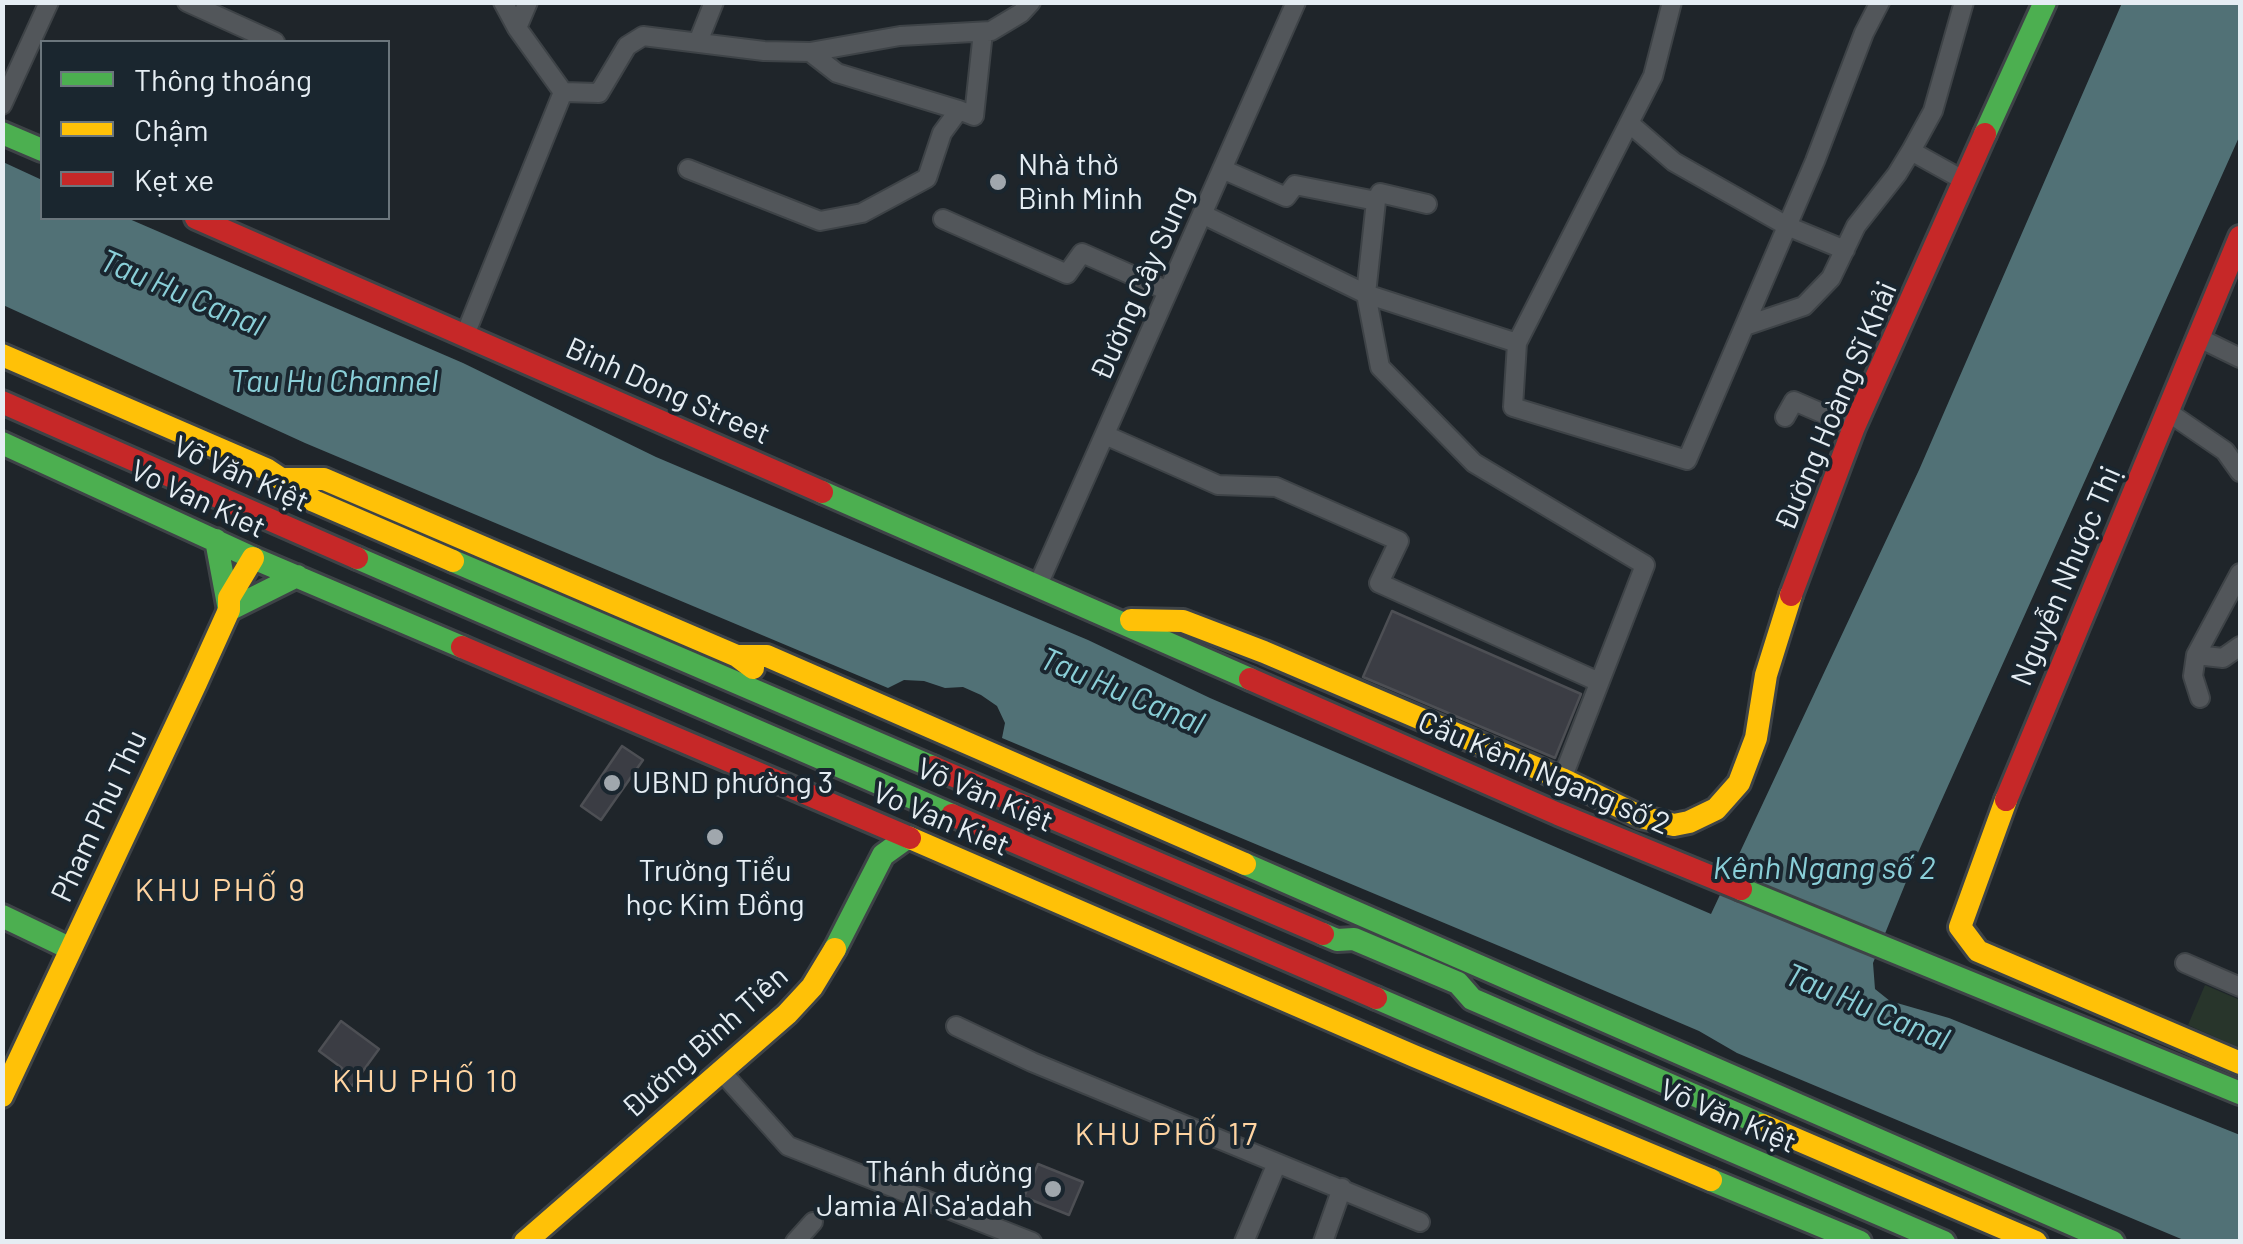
<!DOCTYPE html>
<meta charset="utf-8">
<style>
body{margin:0}
#map{position:relative;width:2243px;height:1244px;overflow:hidden;background:#1f252a;font-family:Barlow,sans-serif}
canvas{display:block}
.frame{position:absolute;inset:0;border:5px solid #e5edf3;pointer-events:none}
.legend{position:absolute;left:40px;top:40px;width:350px;height:180px;box-sizing:border-box;background:#1a262f;border:2px solid #6b767d;margin:0;padding:12px 18px;list-style:none;font-size:30px;color:#e5edf3}
.legend li{display:flex;align-items:center;gap:20px;height:50px}
.legend b{width:50px;border:2px solid #6b767d}
</style>
<div id="map">
<canvas width="2243" height="1244"></canvas>
<div class="frame"></div>
<ul class="legend">
<li><b style="height:12px;background:#4caf50"></b>Thông thoáng</li>
<li><b style="height:12px;background:#ffc107"></b>Chậm</li>
<li><b style="height:12px;background:#c62828"></b>Kẹt xe</li>
</ul>
</div>
<script>
const c = document.querySelector('canvas').getContext('2d');
c.lineJoin = 'round';
function paint(path, color) { c.fillStyle = color; c.fill(path, 'evenodd'); }
const poly = rows => new Path2D(rows.map(r => 'M' + r).join(''));
function trace(path, color, width, dash) { c.strokeStyle = color; c.lineWidth = width; c.lineCap = dash ? 'butt' : 'round'; c.setLineDash(dash || []); c.stroke(path); }
function label(font, color, halo, rows, align = 'center') {
  c.font = font + ' Barlow,sans-serif'; c.lineWidth = 8; c.setLineDash([]); c.textBaseline = 'middle'; c.strokeStyle = halo; c.fillStyle = color; for (const [text, x, y, turn = 0] of rows) {
    c.save(); c.translate(x, y); c.rotate((+turn || 0) * Math.PI / 180); c.textAlign = isNaN(turn) ? turn : align; if (halo) c.strokeText(text, 0, 0); c.fillText(text, 0, 0); c.restore();
  }
}
paint(poly([
 [2205,985,2240,1000,2240,1048,2188,1025]
]), '#28352b');
paint(poly([
 [2122,3,2240,3,2240,135,1917,855,1873,963,1875,989,1890,1001,1949,1018,2240,1135,2240,1241,2186,1241,1737,1053,1699,1031,1516,953,1002,738,1005,723,997,706,981,695,963,687,945,688,924,681,904,680,888,688,305,443,3,305,3,162,42,180,42,218,127,218,463,363,656,457,1088,640,1210,698,1711,914,1919,470]
]), '#517176');
const building = poly([
 [1392,611,1581,694,1555,758,1363,677,1392,611],
 [622,746,643,760,601,820,581,806,622,746],
 [341,1021,379,1049,352,1086,337,1075,342,1068,319,1051,341,1021],
 [1038,1164,1083,1182,1069,1215,1024,1197,1038,1164]
]);
paint(building, '#3b3d44');
trace(building, '#4d4f54', 2.5);
const street = poly([
 [187,2,275,42],
 [503,2,517,28,528,2],
 [1672,2,1653,76,1517,343,1513,407,1687,460,1815,161,1864,33,1880,2],
 [698,42,714,2],
 [810,52,837,73,959,110],
 [563,92,599,93,627,46,643,36,764,51,810,52,900,36,991,31,1021,13,1031,2],
 [2,105,49,2],
 [1629,123,1674,162,1787,226,1845,250],
 [1911,151,1933,111,1964,2],
 [688,169,820,221,862,213,927,178,942,133,959,110,974,116,983,32],
 [1222,169,1286,197,1295,185,1376,201,1380,193,1427,204],
 [1376,201,1366,294,1380,367,1474,463,1645,565,1562,779],
 [1202,214,1366,294,1517,343],
 [943,219,1067,274,1082,253,1168,291],
 [1745,326,1804,306,1831,278,1856,226,1897,174,1911,151,1965,181],
 [465,335,563,92,517,28],
 [2199,338,2240,358],
 [2168,412,2225,451,2240,472],
 [1785,417,1794,401,1854,427],
 [1105,435,1218,485,1276,487,1399,541,1379,583,1599,682],
 [1038,585,1296,2],
 [2196,655,2223,658,2240,646],
 [2200,698,2193,676,2196,655,2240,573],
 [2185,963,2240,987],
 [956,1026,1032,1062,1420,1222],
 [720,1070,788,1146,1032,1242],
 [795,1242,813,1222],
 [1244,1242,1277,1163],
 [1323,1242,1342,1188]
]);
const fast = poly([
 [2,133,42,150],
 [1985,134,2045,2],
 [2,443,253,558,462,647],
 [822,492,1250,679],
 [216,540,229,610,297,576],
 [357,558,952,815],
 [453,561,933,767],
 [1245,864,2113,1242],
 [1741,889,2240,1093],
 [2,916,69,948],
 [1323,934,1337,940,1354,939,1458,983,1472,999,1763,1125],
 [835,949,883,855,908,837],
 [1376,998,1944,1242],
 [1711,1180,1860,1242]
]);
const slow = poly([
 [2,355,266,469,314,501,453,561],
 [286,479,324,479,737,656,753,668],
 [1131,620,1183,621,1264,652,1562,779,1641,817,1674,825,1689,822,1716,809,1739,783,1756,738,1766,675,1791,595],
 [737,656,767,656,1245,864],
 [2006,800,1960,927,1978,951,2240,1063],
 [910,838,1414,1056,1711,1180],
 [2,1096,196,683,229,610,229,598,253,558],
 [1763,1125,2036,1242],
 [525,1242,787,1014,812,987,835,949]
]);
const jam = poly([
 [196,218,822,492],
 [2,402,357,558],
 [1791,595,1854,427,1985,134],
 [462,647,910,838],
 [1250,679,1558,814,1741,889],
 [933,767,1323,934],
 [2006,800,2240,237],
 [952,815,1376,998]
]);
trace(street, '#3e4347', 22);
trace(fast, '#3e4347', 28);
trace(slow, '#3e4347', 28);
trace(jam, '#3e4347', 28);
trace(street, '#52565a', 18);
trace(fast, '#4caf50', 22);
trace(slow, '#ffc107', 22);
trace(jam, '#c62828', 22);
for (const [x, y, r, color] of [
 [998,182,10,"#a0a7ad"],
 [612,783,10,"#a0a7ad"],
 [715,837,10,"#a0a7ad"],
 [1053,1189,10,"#a0a7ad"]
]) { const dot = new Path2D(); dot.arc(x, y, r, 0, 2 * Math.PI); c.fillStyle = color; c.fill(dot); trace(dot, '#1a262f', 4); }
label('30px', '#e5edf3', '#1a262f', [
 ["Nhà thờ",1018,165],
 ["Bình Minh",1018,199],
 ["UBND phường 3",632,783],
 ["Trường Tiểu",715,871,"center"],
 ["học Kim Đồng",715,905,"center"],
 ["Thánh đường",1033,1172,"right"],
 ["Jamia Al Sa'adah",1033,1206,"right"]
], 'left');
label('30px', '#e5edf3', '#1a262f', [
 ["Đường Cây Sung",1142,283,-66],
 ["Binh Dong Street",668,391,24],
 ["Đường Hoàng Sĩ Khải",1836,406,-67],
 ["Võ Văn Kiệt",241,474,24],
 ["Vo Van Kiet",198,499,25],
 ["Nguyễn Nhược Thị",2066,576,-67],
 ["Cầu Kênh Ngang số 2",1544,773,23],
 ["Võ Văn Kiệt",985,795,23],
 ["Pham Phu Thu",99,816,-65],
 ["Vo Van Kiet",941,819,23],
 ["Đường Bình Tiên",705,1042,-42],
 ["Võ Văn Kiệt",1728,1116,23]
]);
label('italic 32px', '#8acfd8', '#1a262f', [
 ["Tau Hu Canal",182,293,23],
 ["Tau Hu Channel",334,381],
 ["Tau Hu Canal",1122,691,23],
 ["Kênh Ngang số 2",1824,868],
 ["Tau Hu Canal",1867,1007,23]
]);
c.letterSpacing = '2.5px';
label('32px', '#fed4a2', '#1a262f', [
 ["KHU PHỐ 9",221,890],
 ["KHU PHỐ 10",426,1081],
 ["KHU PHỐ 17",1167,1134]
]);
c.letterSpacing = '0px';
</script>
